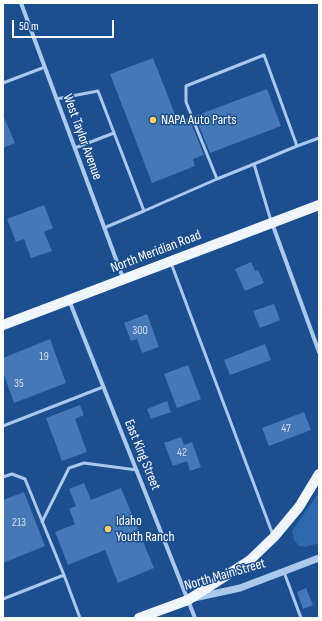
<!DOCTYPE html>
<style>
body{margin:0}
#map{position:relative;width:322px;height:621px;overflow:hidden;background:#1b4f8f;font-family:"Sofia Sans Condensed",sans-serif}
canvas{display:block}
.frame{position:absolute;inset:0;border:4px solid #fff;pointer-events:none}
.scale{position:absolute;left:12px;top:20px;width:102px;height:18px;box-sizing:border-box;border:2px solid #fff;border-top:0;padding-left:5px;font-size:12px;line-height:14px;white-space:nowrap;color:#fff;-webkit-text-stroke:3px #1b4f8f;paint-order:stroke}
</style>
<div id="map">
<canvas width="322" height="621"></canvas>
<div class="frame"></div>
<div class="scale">50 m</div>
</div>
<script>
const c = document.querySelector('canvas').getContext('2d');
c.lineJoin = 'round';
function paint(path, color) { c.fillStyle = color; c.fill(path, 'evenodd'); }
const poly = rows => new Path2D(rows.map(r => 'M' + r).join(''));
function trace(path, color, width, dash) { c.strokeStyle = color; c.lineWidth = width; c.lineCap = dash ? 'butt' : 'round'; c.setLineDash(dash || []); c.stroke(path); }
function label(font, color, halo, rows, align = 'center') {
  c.font = font + ' "Sofia Sans Condensed",sans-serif'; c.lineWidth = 3; c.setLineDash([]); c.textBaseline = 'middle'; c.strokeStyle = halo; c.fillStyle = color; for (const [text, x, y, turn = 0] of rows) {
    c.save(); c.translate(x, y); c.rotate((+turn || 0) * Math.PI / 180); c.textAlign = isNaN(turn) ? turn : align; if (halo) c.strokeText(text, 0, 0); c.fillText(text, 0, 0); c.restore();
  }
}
paint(poly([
 [319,492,319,543,305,547,299,546,294,540,292,531]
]), '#2e69ad');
paint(poly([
 [153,58,178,122,189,118,204,155,193,159,195,166,152,183,110,74],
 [267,89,281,126,210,153,195,116],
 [3,115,15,143,3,148],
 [44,205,53,228,44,232,52,251,31,258,24,239,16,242,7,219],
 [251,262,255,271,258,270,264,283,245,291,235,269],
 [274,304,280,320,260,328,253,311],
 [147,314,159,347,142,353,137,339,131,341,124,323],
 [50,339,66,383,14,403,3,372,3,358],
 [265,344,271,360,230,375,224,360],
 [188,365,201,399,177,408,164,374],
 [167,401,171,412,151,419,147,409],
 [80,405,84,415,75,419,87,452,62,461,46,418],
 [304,412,311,430,269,446,262,428],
 [181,437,184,445,192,442,201,467,190,471,187,461,173,466,164,443],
 [84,483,91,500,121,488,154,568,118,583,105,550,68,565,55,532,75,524,69,509,76,506,69,489],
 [24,492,45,546,3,563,3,500],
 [306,588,313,605,303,609,297,592]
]), '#4478b7');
trace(poly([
 [3,83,45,67],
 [56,99,98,91,144,211,104,228],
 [297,146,319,138],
 [75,148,114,133],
 [254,164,217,179,186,102,186,86,264,55,297,146,254,164,271,221],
 [144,211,217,179],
 [171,263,273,535],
 [3,426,103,387],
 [3,477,12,474,25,479,64,575],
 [42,522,69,468,84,463,137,470],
 [284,572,301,618],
 [3,599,64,575,80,618]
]), '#a9c9ee', 3);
trace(poly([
 [21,3,123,278],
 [272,223,319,352],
 [69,300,195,618]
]), '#a9c9ee', 4);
trace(poly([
 [194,598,240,588,319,558]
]), '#a9c9ee', 7);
trace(poly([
 [3,325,319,205],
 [139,618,188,600,249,561,274,537,299,507,319,474]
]), '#f0f6ff', 10);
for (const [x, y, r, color] of [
 [153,120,4,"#ffd166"],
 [108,529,4,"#ffd166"]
]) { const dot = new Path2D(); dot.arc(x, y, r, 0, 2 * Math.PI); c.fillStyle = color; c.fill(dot); trace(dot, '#1b4f8f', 1.5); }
label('12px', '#d0dded', null, [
 ["300",140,331],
 ["19",44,357],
 ["35",19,384],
 ["47",286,429],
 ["42",182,453],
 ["213",19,523]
]);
label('14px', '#fff', '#1b4f8f', [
 ["NAPA Auto Parts",161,120],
 ["Idaho",116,521],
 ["Youth Ranch",116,537]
], 'left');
label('14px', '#fff', '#1b4f8f', [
 ["West Taylor Avenue",82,137,70],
 ["North Meridian Road",156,252,-21],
 ["East King Street",142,455,68],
 ["North Main Street",225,575,-16]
]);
</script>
